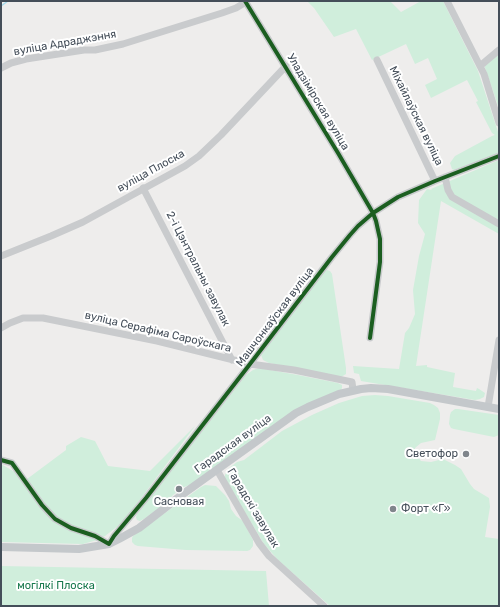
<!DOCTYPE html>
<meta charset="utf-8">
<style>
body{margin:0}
#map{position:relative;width:500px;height:607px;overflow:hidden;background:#eeedec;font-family:Rubik,sans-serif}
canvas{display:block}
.frame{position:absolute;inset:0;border:2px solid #444e59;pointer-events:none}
</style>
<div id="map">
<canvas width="500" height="607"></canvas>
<div class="frame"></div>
</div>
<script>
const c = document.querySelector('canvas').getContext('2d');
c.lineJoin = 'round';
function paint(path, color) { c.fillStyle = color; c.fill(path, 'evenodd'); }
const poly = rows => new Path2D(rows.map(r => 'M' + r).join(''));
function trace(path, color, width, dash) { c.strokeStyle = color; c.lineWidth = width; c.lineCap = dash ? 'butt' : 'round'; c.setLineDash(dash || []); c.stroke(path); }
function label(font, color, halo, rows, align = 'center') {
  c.font = font + ' Rubik,sans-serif'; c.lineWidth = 4; c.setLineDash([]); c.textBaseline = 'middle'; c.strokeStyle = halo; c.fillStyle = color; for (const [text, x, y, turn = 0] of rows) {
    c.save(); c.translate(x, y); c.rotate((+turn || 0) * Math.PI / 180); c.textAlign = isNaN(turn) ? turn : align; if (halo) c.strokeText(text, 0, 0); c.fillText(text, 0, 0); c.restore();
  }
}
paint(poly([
 [307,1,390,1,401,12,421,1,443,1,478,71,499,135,499,153,454,170,452,169,450,163,455,156,492,136,495,135,492,133,476,102,478,101,467,80,431,98,425,85,437,79,428,58,415,64,406,44,372,60,356,29,334,37,314,8],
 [499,54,499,109,492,88,485,68,485,66],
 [499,160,499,234,441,201,416,366,427,365,427,367,455,373,453,387,476,391,477,388,479,389,485,393,484,397,480,399,475,400,361,381,359,374,354,373,353,366,399,369,405,333,409,328,415,314,413,290,419,256,425,234,418,223,419,200,427,189,432,190,431,189],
 [327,270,330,271,332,274,346,368,346,374,341,377,269,363,263,360,261,355,324,272],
 [259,368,298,375,338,383,342,385,342,388,341,390,311,403,193,484,184,487,173,495,166,503,144,519,140,521,137,520,136,517,137,514,246,375,253,370],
 [375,395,388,396,430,403,434,405,438,408,440,413,440,419,435,440,421,443,415,448,415,454,421,461,431,462,443,459,455,465,461,469,470,484,474,489,489,498,490,507,485,537,499,539,499,606,330,606,278,560,264,544,225,479,225,475,228,469,237,462,244,460,282,431,312,415,339,403,362,396],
 [455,409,458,409,499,415,499,435,494,437,454,429,451,428,449,424,450,415,451,412],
 [195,426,130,513,118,526,105,536,97,540,83,544,1,542,1,464,27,479,66,450,66,446,81,437,95,441,108,466,150,471],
 [205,485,216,486,225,495,229,501,231,509,236,516,243,521,253,540,253,546,250,550,247,551,186,550,138,546,135,545,132,542,132,538,133,536,201,487],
 [1,566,266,571,269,606,1,606]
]), '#d0eedc');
trace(poly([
 [1,6,8,1]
]), '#a4d9eb', 1.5);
trace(poly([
 [245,1,338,153,373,213,376,221,380,239,380,262,370,338],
 [447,1,484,74,499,123],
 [377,60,435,181],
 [480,66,499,50],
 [1,68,11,63,26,59,84,50,95,50,123,44,222,13,236,8,246,2],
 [445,177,448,190,452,197,499,224],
 [143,188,232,360],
 [1,256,51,236,83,222,185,166,199,156,221,135,286,66],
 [1,328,10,323,23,318,43,318,157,341,250,364,294,370,352,382,353,390],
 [488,407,499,340],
 [1,460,12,463,42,505,55,519,71,528,95,536,109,544,114,536,146,498,250,364,332,257,350,235,358,226,373,213,398,197,435,181,499,156],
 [217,470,259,543,269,556,324,606]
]), '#c9cbcd', 7);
trace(poly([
 [1,547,79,549,109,544,119,539,139,528,183,494,296,413,308,407,339,394,361,389,371,388,388,389,499,409]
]), '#c4c8cb', 8);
trace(poly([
 [245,1,338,153,373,213,376,221,380,239,380,262,370,338],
 [1,460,12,463,42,505,55,519,71,528,95,536,109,544,114,536,146,498,250,364,332,257,350,235,358,226,373,213,398,197,435,181,499,156]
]), '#1b5e20', 4);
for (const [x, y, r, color] of [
 [466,454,4,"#80868c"],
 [179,489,4,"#80868c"],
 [393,509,4,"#80868c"]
]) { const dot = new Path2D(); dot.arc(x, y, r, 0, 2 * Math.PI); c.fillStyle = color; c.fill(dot); trace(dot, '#fff', 1.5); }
label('11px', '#444e59', '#fff', [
 ["вуліца Адраджэння",65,43,-10],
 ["Уладзімірская вуліца",318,102,59],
 ["Міхайлаўская вуліца",416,116,64],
 ["вуліца Плоска",151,171,-29],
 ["2-і Цэнтральны завулак",198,269,63],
 ["Машчонкаўская вуліца",275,317,-53],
 ["вуліца Серафіма Сароўскага",158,332,13],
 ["Гарадская вуліца",233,444,-36],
 ["Гарадскі завулак",253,508,59]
]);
label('11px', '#444e59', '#fff', [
 ["Светофор",458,454],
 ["Сасновая",179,502,"center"],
 ["Форт «Г»",401,509,"left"]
], 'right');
label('11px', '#17784c', '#fff', [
 ["могілкі Плоска",56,586]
]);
</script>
